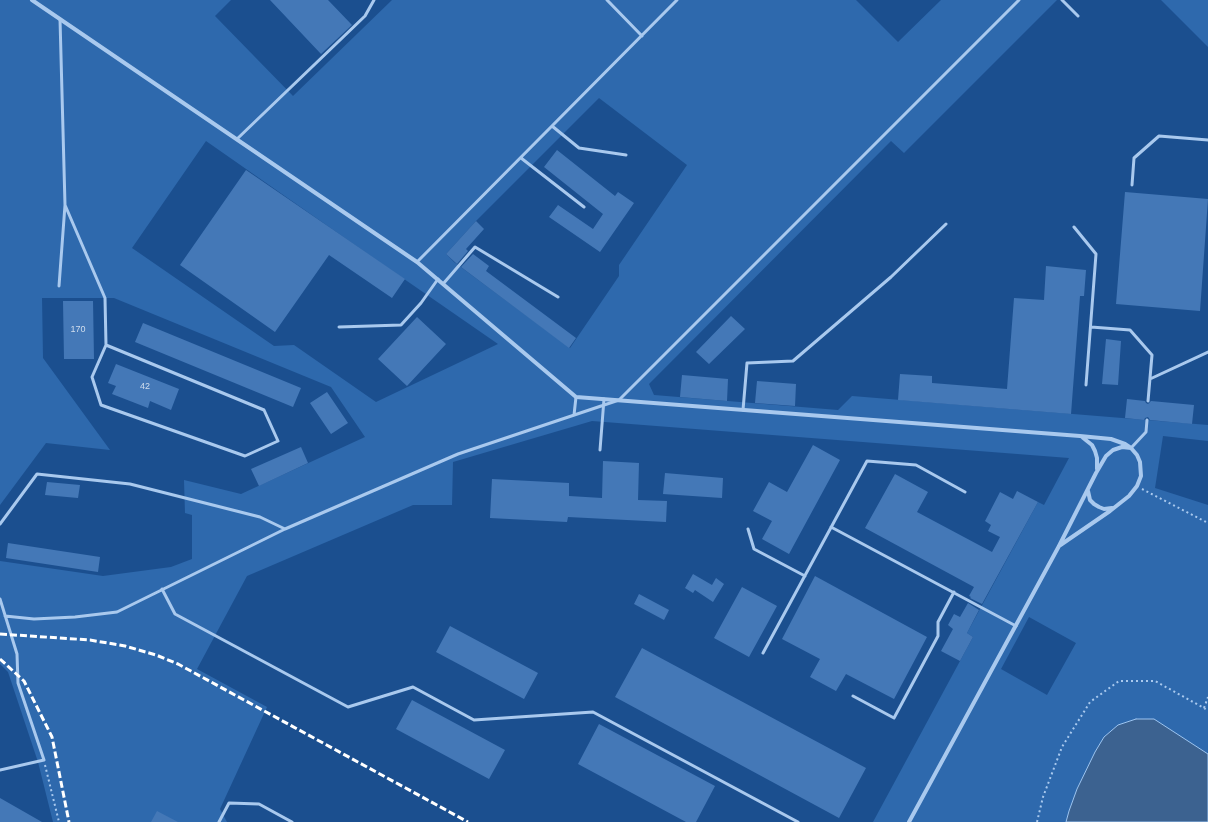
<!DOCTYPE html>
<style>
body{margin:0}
canvas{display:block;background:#1b4f8f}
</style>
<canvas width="1208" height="822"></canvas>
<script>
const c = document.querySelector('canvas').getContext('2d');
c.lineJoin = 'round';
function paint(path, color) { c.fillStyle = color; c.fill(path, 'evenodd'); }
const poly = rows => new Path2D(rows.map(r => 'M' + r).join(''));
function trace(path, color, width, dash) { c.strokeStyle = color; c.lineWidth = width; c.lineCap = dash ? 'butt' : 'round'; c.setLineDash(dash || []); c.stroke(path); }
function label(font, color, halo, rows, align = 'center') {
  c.font = font + ' Arial,sans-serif'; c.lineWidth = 4; c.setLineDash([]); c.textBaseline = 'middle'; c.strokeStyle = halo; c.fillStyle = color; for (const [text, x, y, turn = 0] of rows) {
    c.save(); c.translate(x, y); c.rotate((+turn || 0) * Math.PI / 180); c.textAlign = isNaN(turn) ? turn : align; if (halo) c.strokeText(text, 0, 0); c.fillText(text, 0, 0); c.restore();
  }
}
paint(poly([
 [0,0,231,0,215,16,293,96,392,0,856,0,898,42,941,0,1057,0,904,153,891,141,649,384,654,395,838,410,852,396,1208,425,1208,441,1163,436,1155,488,1208,505,1208,822,873,822,973,637,967,633,1038,502,1044,505,1069,458,592,421,453,462,452,505,413,505,247,576,197,669,267,707,220,809,227,822,53,822,38,762,8,672,0,664,0,561,103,576,171,567,192,559,192,515,185,513,184,480,241,494,365,437,331,387,114,298,42,298,43,358,110,450,46,443,0,505],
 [599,98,687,165,619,265,619,276,570,348,454,262,446,254,476,221],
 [206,141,342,236,498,344,376,402,294,345,274,346,132,248],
 [1029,617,1076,643,1047,695,1001,669],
 [1161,0,1208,0,1208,47]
]), '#2e69ad');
const water = poly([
 [1136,719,1154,719,1208,754,1208,822,1066,822,1069,811,1077,789,1095,752,1104,737,1118,725,1136,719]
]);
paint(water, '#3c6290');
trace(water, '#9cc4f0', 1);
paint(poly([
 [270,0,328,0,352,25,321,54],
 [557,150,615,196,618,192,634,203,600,252,549,217,558,205,593,229,603,214,544,167],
 [246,170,405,279,392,298,329,255,275,332,180,265],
 [1125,192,1208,199,1200,311,1116,304],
 [476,221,484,229,466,249,468,251,457,264,446,254],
 [473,254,489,266,486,271,576,338,569,348,461,267],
 [1046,266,1086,270,1084,296,1080,296,1071,414,898,400,900,374,932,376,932,383,1007,389,1014,298,1044,300],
 [63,301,93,301,94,359,64,359],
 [731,316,745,329,709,364,696,352],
 [417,317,446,344,407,386,378,359],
 [143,323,301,388,293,407,135,342],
 [1106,339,1121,341,1118,385,1102,384],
 [116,364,179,389,171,410,150,401,148,408,112,394,116,386,108,383],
 [682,375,728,379,727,401,680,397],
 [757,381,796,384,795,406,755,403],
 [327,392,348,423,331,434,310,403],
 [1127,399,1145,401,1146,403,1148,404,1151,401,1194,405,1192,424,1150,420,1148,417,1145,418,1144,420,1125,418],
 [813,445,840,460,789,554,762,539,772,521,753,511,769,482,787,492],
 [301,447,308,463,259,486,251,469],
 [603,461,639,463,638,500,667,501,666,522,568,517,567,522,490,518,492,479,569,483,569,496,602,498],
 [665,473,723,478,722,498,663,494],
 [895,474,928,492,917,512,992,552,1000,537,988,531,991,525,985,521,1000,492,1013,499,1017,491,1038,502,982,604,970,598,971,597,969,596,974,587,865,528],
 [47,482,80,485,78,498,45,495],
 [8,543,100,557,98,572,6,558],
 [693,574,712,585,716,578,724,584,713,602,695,590,693,593,685,588],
 [815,576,927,637,894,699,846,674,836,691,810,677,820,659,782,639],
 [742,587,777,606,749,657,714,638],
 [639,594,669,610,664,620,634,604],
 [968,603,979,610,967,633,973,637,960,661,941,651,953,629,948,625,954,614,960,617],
 [450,626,538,673,524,699,436,652],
 [642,648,866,768,839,818,615,697],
 [412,700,505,750,489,779,396,729],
 [599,724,715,786,696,822,686,822,578,764],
 [0,798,42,822,0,822],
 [157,811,178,822,151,822]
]), '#4478b7');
trace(poly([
 [1142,489,1208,523],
 [1204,708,1208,697],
 [45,765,59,822],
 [1037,822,1043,797,1062,747,1090,702,1119,681,1155,681,1204,708,1208,711]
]), '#a9c9ee', 2, [2, 3]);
trace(poly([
 [607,0,642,36],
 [1062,0,1078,16],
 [552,126,579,148,626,155],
 [237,139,365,16,374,0],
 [521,158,584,207],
 [1132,185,1134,158,1159,136,1208,140],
 [65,205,105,298,106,345,92,377,101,405,245,456,278,441,264,410,106,345],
 [1074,227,1096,254,1086,385],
 [417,262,677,0],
 [443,284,475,247,558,297],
 [59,286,65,205,60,19],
 [339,327,401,325,421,303,438,279],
 [1091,327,1130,330,1152,355,1148,401],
 [1150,379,1208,352],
 [743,410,747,363,793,361,891,277,946,224],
 [574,415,576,397],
 [1131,448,1146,432,1147,420],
 [600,450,604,399],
 [0,524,37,474,130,484,260,517,285,529],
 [831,527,1016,626],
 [748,529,754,549,805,576],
 [162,589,175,614,348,707,413,687,474,720,593,712,798,822],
 [0,599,17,654,18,683,44,760,0,770],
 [5,616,34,619,75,617,117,612,285,529,458,454,619,400,1019,0],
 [763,653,867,461,916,465,965,492],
 [853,696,894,718,938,636,938,622,954,592],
 [219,822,229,803,259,804,292,822]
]), '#a9c9ee', 3);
trace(poly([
 [32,0,417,262,576,397,1080,436,1111,439,1125,444,1131,448,1137,455,1140,462,1141,476,1137,486,1129,496,1110,511,1059,546],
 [1082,437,1092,445,1095,451,1097,458,1097,469],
 [1088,491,1090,500,1094,504,1099,507,1104,509,1112,508],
 [909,822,1059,546,1096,473,1106,456,1113,450,1122,447,1131,448]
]), '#a9c9ee', 4);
trace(poly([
 [0,634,90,640,125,646,156,655,178,664,468,822],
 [0,659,24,681,52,737,69,822]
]), '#fff', 3, [7, 3]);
label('9px', '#d0dded', null, [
 ["170",78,330],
 ["42",145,387]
]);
</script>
